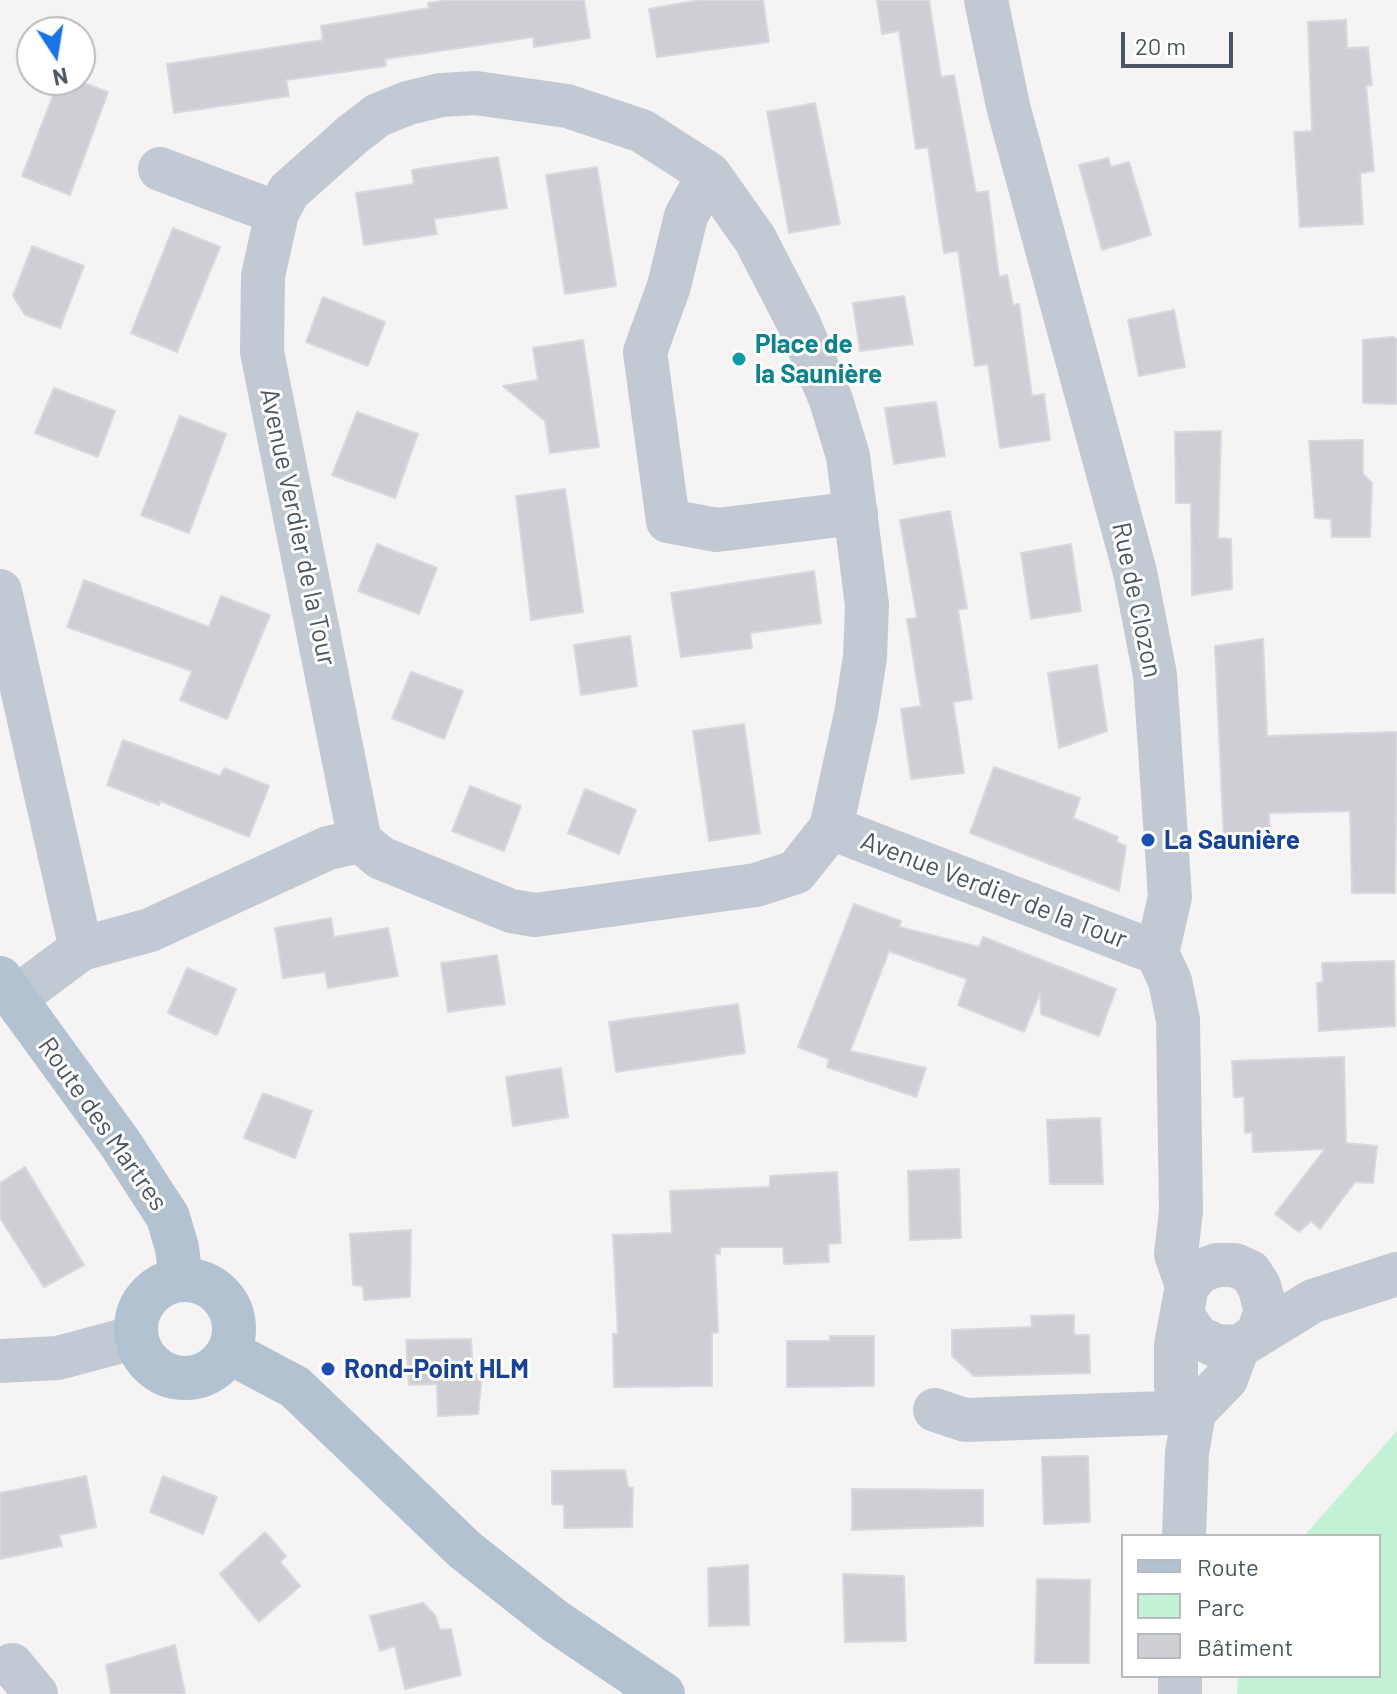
<!DOCTYPE html>
<meta charset="utf-8">
<style>
body{margin:0}
#map{position:relative;width:1397px;height:1694px;overflow:hidden;background:#f5f3f3;font-family:Barlow,sans-serif}
canvas{display:block}
.legend{position:absolute;left:1121px;top:1534px;width:260px;height:144px;box-sizing:border-box;background:#fff;border:2px solid #b7bbc0;margin:0;padding:10px 14px;list-style:none;font-size:24px;color:#4a5661}
.legend li{display:flex;align-items:center;gap:16px;height:40px}
.legend b{width:40px;border:2px solid #b7bbc0}
.north{position:absolute;left:16px;top:16px;width:80px;height:80px;box-sizing:border-box;background:#fff;border:2px solid #b7bbc0;border-radius:50%;rotate:168deg;font-size:22px;font-weight:700;line-height:32px;text-align:center;color:#4a5661}
.north::after{content:'';display:block;margin:auto;width:28px;height:36px;background:#1a73e8;clip-path:polygon(50% 0,100% 100%,50% 72%,0 100%)}
.scale{position:absolute;left:1121px;top:32px;width:112px;height:36px;box-sizing:border-box;border:4px solid #4a5661;border-top:0;padding-left:10px;font-size:24px;line-height:28px;white-space:nowrap;color:#4a5661;-webkit-text-stroke:6px #fff;paint-order:stroke}
</style>
<div id="map">
<canvas width="1397" height="1694"></canvas>
<ul class="legend">
<li><b style="height:10px;background:#b3c2d1"></b>Route</li>
<li><b style="height:22px;background:#c3f1d5"></b>Parc</li>
<li><b style="height:22px;background:#cdcfd5"></b>Bâtiment</li>
</ul>
<div class="north">N</div>
<div class="scale">20 m</div>
</div>
<script>
const c = document.querySelector('canvas').getContext('2d');
c.lineJoin = 'round';
function paint(path, color) { c.fillStyle = color; c.fill(path, 'evenodd'); }
const poly = rows => new Path2D(rows.map(r => 'M' + r).join(''));
function trace(path, color, width, dash) { c.strokeStyle = color; c.lineWidth = width; c.lineCap = dash ? 'butt' : 'round'; c.setLineDash(dash || []); c.stroke(path); }
function label(font, color, halo, rows, align = 'center') {
  c.font = font + ' Barlow,sans-serif'; c.lineWidth = 6; c.setLineDash([]); c.textBaseline = 'middle'; c.strokeStyle = halo; c.fillStyle = color; for (const [text, x, y, turn = 0] of rows) {
    c.save(); c.translate(x, y); c.rotate((+turn || 0) * Math.PI / 180); c.textAlign = isNaN(turn) ? turn : align; if (halo) c.strokeText(text, 0, 0); c.fillText(text, 0, 0); c.restore();
  }
}
paint(poly([
 [1397,1431,1397,1694,1237,1694,1238,1676,1379,1676,1379,1536,1304,1536]
]), '#c3f1d5');
const building = poly([
 [448,0,584,0,590,38,534,47,533,37,385,59,386,66,286,80,289,96,174,113,167,64,323,40,321,26,429,8,428,3,448,0],
 [700,0,763,0,769,42,657,57,649,9,700,0],
 [877,0,929,0,941,77,954,75,976,193,988,191,999,277,1007,275,1013,305,1019,304,1032,396,1044,394,1050,440,1000,448,988,364,975,366,958,251,944,253,928,147,916,149,899,31,882,34,877,0],
 [1346,20,1347,48,1368,47,1372,85,1366,86,1374,171,1360,173,1363,224,1300,227,1294,132,1312,131,1308,22,1346,20],
 [59,80,76,80,108,92,70,195,22,176,59,80],
 [815,103,840,224,789,233,767,112,815,103],
 [498,157,507,208,434,219,437,234,364,245,356,193,414,184,412,170,498,157],
 [1108,158,1111,167,1129,162,1151,235,1102,250,1079,165,1108,158],
 [597,167,616,286,565,294,546,175,597,167],
 [173,228,220,247,177,352,131,333,173,228],
 [32,246,84,266,60,328,25,315,13,296,32,246],
 [904,296,913,344,860,351,853,303,904,296],
 [323,297,385,322,368,366,306,342,323,297],
 [1174,310,1185,367,1139,376,1128,320,1174,310],
 [1392,337,1397,339,1397,404,1363,403,1363,340,1392,337],
 [583,340,599,447,550,453,545,421,503,386,538,380,533,348,583,340],
 [54,388,115,411,98,457,35,433,54,388],
 [936,402,945,456,894,464,885,408,936,402],
 [357,412,418,434,395,498,332,475,357,412],
 [180,416,226,434,189,533,141,515,180,416],
 [1221,431,1218,538,1231,539,1232,589,1192,595,1191,503,1176,503,1175,432,1221,431],
 [1363,440,1363,474,1372,483,1370,537,1332,537,1331,519,1315,518,1309,441,1363,440],
 [565,489,583,612,531,620,516,496,565,489],
 [950,511,967,608,958,610,972,699,953,702,964,773,911,779,901,709,921,706,907,619,917,618,900,520,950,511],
 [377,544,437,568,419,614,358,591,377,544],
 [1071,544,1081,611,1031,619,1021,553,1071,544],
 [814,571,821,623,750,633,752,648,681,657,671,593,814,571],
 [84,580,209,627,221,596,270,615,227,719,180,700,192,671,67,627,84,580],
 [630,636,637,686,581,695,574,645,630,636],
 [1263,639,1267,736,1397,732,1395,893,1352,893,1350,811,1269,813,1270,838,1224,842,1215,646,1263,639],
 [1097,665,1107,731,1059,748,1048,673,1097,665],
 [411,672,463,691,444,739,392,718,411,672],
 [744,724,760,833,709,841,693,731,744,724],
 [123,740,220,776,224,768,269,786,249,837,160,801,159,805,107,785,123,740],
 [994,767,1080,798,1073,818,1118,837,1116,842,1126,846,1119,891,970,833,994,767],
 [470,786,521,806,504,851,452,831,470,786],
 [585,789,636,810,619,854,568,833,585,789],
 [854,904,901,921,899,927,979,947,983,937,1116,989,1099,1036,1041,1014,1040,993,1024,1032,958,1005,967,979,889,951,850,1051,926,1068,916,1097,827,1067,829,1059,798,1047,854,904],
 [331,918,334,937,388,928,398,976,328,988,325,972,283,978,275,928,331,918],
 [497,955,505,1004,448,1012,441,963,497,955],
 [1394,961,1395,1026,1319,1031,1317,983,1323,982,1322,963,1394,961],
 [187,968,236,989,217,1035,168,1013,187,968],
 [738,1004,745,1053,616,1072,609,1022,738,1004],
 [1344,1057,1346,1143,1377,1146,1373,1183,1355,1182,1320,1229,1311,1221,1299,1232,1275,1214,1325,1149,1253,1152,1252,1132,1245,1133,1244,1097,1234,1097,1232,1061,1344,1057],
 [561,1068,568,1117,513,1126,506,1077,561,1068],
 [263,1093,312,1111,295,1158,244,1138,263,1093],
 [1100,1118,1103,1184,1050,1184,1047,1120,1100,1118],
 [25,1167,84,1265,44,1287,0,1218,0,1183,25,1167],
 [959,1169,961,1238,910,1240,908,1171,959,1169],
 [837,1172,841,1243,828,1244,829,1262,784,1264,783,1247,720,1247,720,1254,715,1254,718,1332,712,1333,712,1386,614,1387,613,1334,618,1334,613,1235,672,1233,670,1191,770,1187,770,1176,837,1172],
 [411,1230,410,1297,364,1300,363,1286,353,1285,350,1234,411,1230],
 [1074,1315,1074,1335,1089,1335,1090,1373,974,1376,952,1356,952,1330,1032,1327,1031,1316,1074,1315],
 [830,1336,874,1336,874,1386,787,1387,787,1341,830,1341,830,1336],
 [471,1339,473,1374,482,1375,478,1414,438,1416,437,1384,409,1385,406,1340,471,1339],
 [1088,1456,1090,1522,1044,1524,1042,1457,1088,1456],
 [625,1470,628,1487,633,1488,632,1527,564,1528,564,1505,552,1504,552,1471,625,1470],
 [86,1476,96,1527,59,1535,62,1546,0,1559,0,1493,86,1476],
 [163,1476,217,1497,203,1534,150,1512,163,1476],
 [852,1489,983,1490,983,1526,852,1530,852,1489],
 [265,1532,286,1556,280,1562,300,1586,259,1622,220,1574,265,1532],
 [748,1565,749,1625,709,1626,708,1568,748,1565],
 [843,1574,904,1576,906,1641,845,1642,843,1574],
 [1037,1579,1090,1580,1089,1663,1035,1663,1037,1579],
 [423,1603,435,1615,440,1630,451,1629,461,1675,405,1689,395,1646,380,1651,370,1616,423,1603],
 [175,1645,185,1694,111,1694,106,1665,175,1645]
]);
paint(building, '#cdcfd5');
trace(building, '#d7d9de', 2);
trace(poly([
 [986,0,1008,106,1135,572,1155,675,1170,897,1157,953,1170,981,1178,1020,1181,1211,1176,1254,1187,1286],
 [160,169,277,213],
 [709,174,686,216,669,286,645,352,668,521,717,530,856,513],
 [0,591,81,949],
 [360,841,262,352,263,276,277,213,289,191,352,135,378,115,408,103,441,95,476,93,567,106,642,131,709,174,755,239,799,324,831,400,848,456,867,605,865,657,856,714,831,828],
 [15,998,81,949,150,930,328,848,360,841,381,858,511,911,535,915,756,885,796,872,831,828,1157,953],
 [1183,1316,1197,1337,1217,1346,1238,1347,1313,1301,1397,1274],
 [0,1361,58,1358,136,1337],
 [935,1410,965,1420,1194,1412],
 [1194,1412,1176,1386,1176,1345,1187,1286,1200,1271,1217,1265,1235,1265,1250,1272,1259,1286,1266,1311,1258,1333],
 [1184,1536,1187,1453,1194,1412,1226,1379,1238,1347],
 [12,1665,36,1694],
 [1180,1694,1180,1676]
]), '#c1cad2', 44);
trace(poly([
 [0,978,120,1143,168,1217,177,1248,181,1280],
 '136 1329a49 49 0 1 1 98 0a49 49 0 1 1-98 0Z',
 [229,1352,295,1387,465,1550,555,1621,663,1694]
]), '#b3c2d1', 44);
for (const [x, y, r, color] of [
 [739,359,8,"#0f9aa8"],
 [1148,840,8,"#1a4fb4"],
 [328,1369,8,"#1a4fb4"]
]) { const dot = new Path2D(); dot.arc(x, y, r, 0, 2 * Math.PI); c.fillStyle = color; c.fill(dot); trace(dot, '#fff', 3); }
label('bold 26px', '#0d838f', '#fff', [
 ["Place de",755,344],
 ["la Saunière",755,374]
], 'left');
label('26px', '#4a5661', '#fff', [
 ["Avenue Verdier de la Tour",298,527,78],
 ["Rue de Clozon",1137,600,78],
 ["Avenue Verdier de la Tour",994,890,21],
 ["Route des Martres",103,1124,55]
]);
label('bold 26px', '#164399', '#fff', [
 ["La Saunière",1164,840],
 ["Rond-Point HLM",344,1369]
], 'left');
</script>
